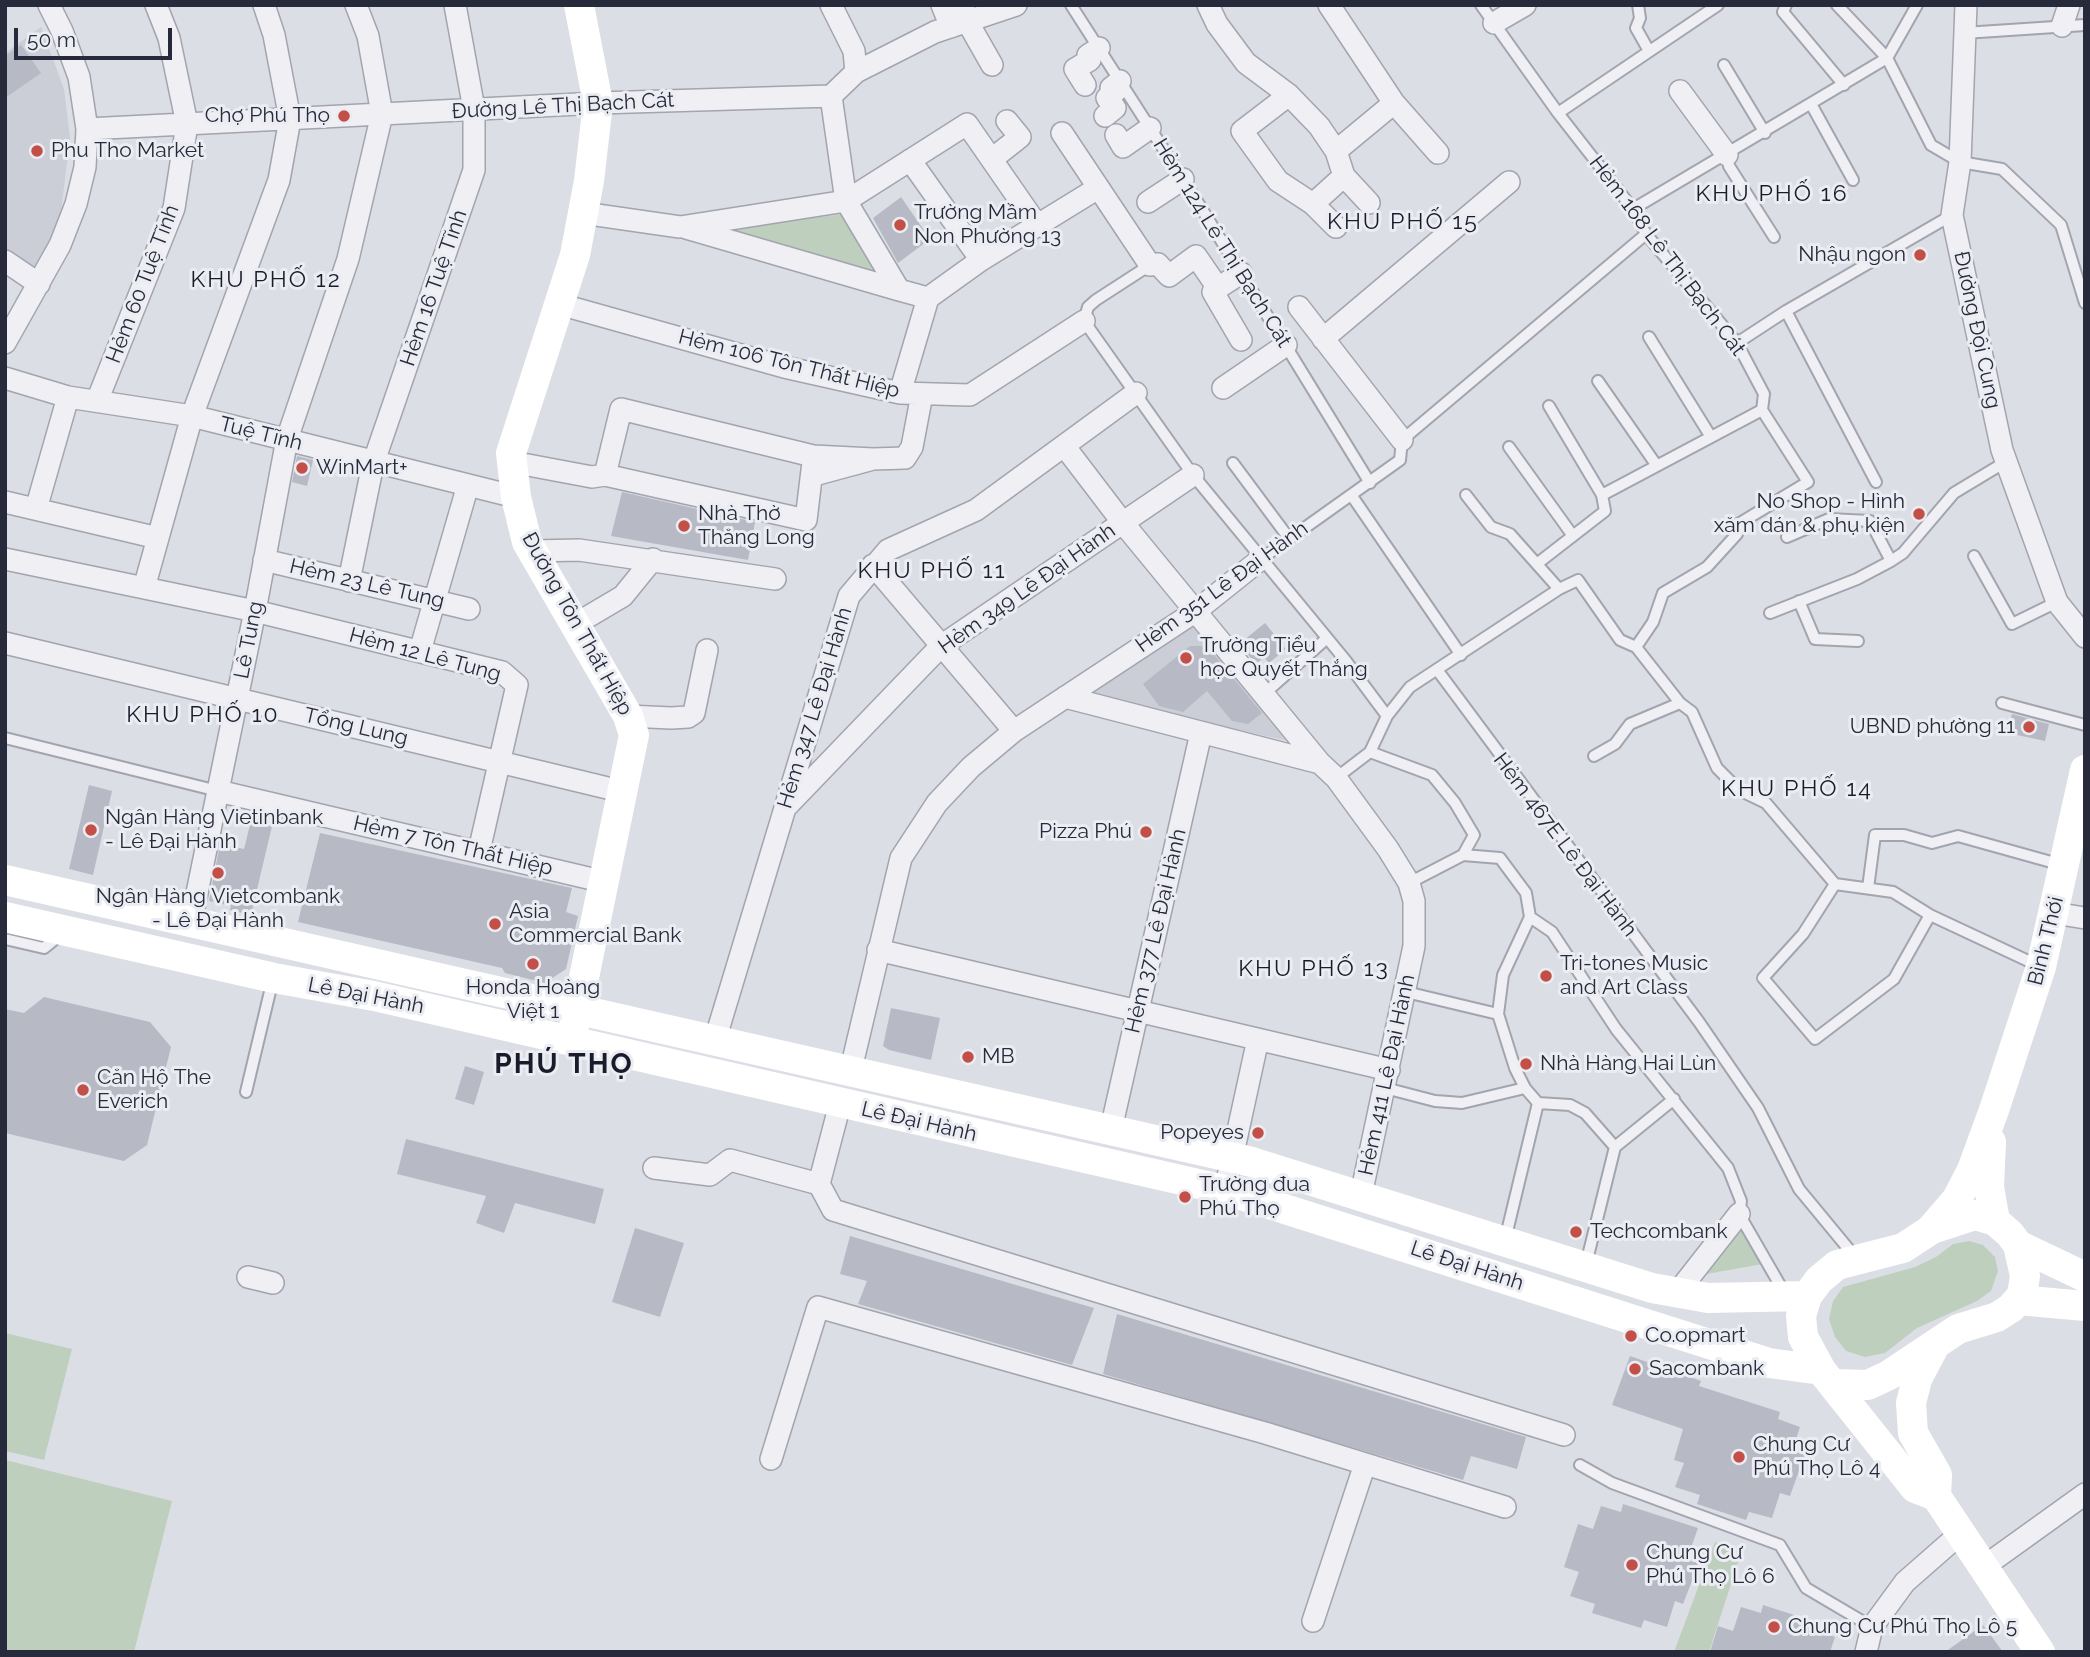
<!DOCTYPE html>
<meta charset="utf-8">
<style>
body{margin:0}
#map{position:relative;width:2090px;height:1657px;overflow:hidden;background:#dcdee5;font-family:Raleway,sans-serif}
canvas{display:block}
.frame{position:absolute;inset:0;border:7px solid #272a3b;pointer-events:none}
.scale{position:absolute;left:14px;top:28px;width:158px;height:32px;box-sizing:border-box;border:4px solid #272a3b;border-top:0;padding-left:9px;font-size:21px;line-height:24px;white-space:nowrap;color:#272a3b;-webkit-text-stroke:5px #ebedf3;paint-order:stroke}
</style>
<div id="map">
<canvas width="2090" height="1657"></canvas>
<div class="frame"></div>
<div class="scale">50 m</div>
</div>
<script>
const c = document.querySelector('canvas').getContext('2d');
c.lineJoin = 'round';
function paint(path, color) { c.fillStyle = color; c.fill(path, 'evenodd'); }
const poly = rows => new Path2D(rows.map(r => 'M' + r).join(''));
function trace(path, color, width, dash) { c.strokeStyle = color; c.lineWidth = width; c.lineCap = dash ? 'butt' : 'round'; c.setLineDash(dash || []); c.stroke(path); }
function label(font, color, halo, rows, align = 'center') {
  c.font = font + ' Raleway,sans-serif'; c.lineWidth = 6; c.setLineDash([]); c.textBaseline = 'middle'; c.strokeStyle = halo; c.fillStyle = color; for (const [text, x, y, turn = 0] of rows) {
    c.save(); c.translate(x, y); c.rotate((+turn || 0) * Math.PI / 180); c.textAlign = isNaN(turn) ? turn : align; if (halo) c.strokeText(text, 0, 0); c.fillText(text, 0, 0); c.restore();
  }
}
paint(poly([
 [41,27,64,89,70,138,61,212,40,267,18,261,5,254,5,53],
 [1199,621,1302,744,1087,696]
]), '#cbcdd7');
paint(poly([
 [846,214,885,280,709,229],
 [1743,1225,1763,1264,1695,1276],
 [1969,1241,1983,1245,1995,1257,1998,1271,1991,1291,1977,1301,1917,1328,1885,1353,1865,1357,1846,1351,1835,1337,1829,1319,1833,1301,1843,1287,1915,1267,1936,1257,1953,1244],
 [5,1333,72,1349,44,1460,5,1451],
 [5,1460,172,1501,134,1652,5,1652],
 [1715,1542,1741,1553,1709,1652,1674,1652]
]), '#bfcfbe');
paint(poly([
 [21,45,41,73,5,98,5,56],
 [901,197,930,239,898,263,873,218],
 [297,456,313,460,307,486,292,482],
 [622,492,755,522,748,560,611,536],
 [1265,623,1286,649,1269,663,1264,657,1256,664,1239,644],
 [1190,646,1207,646,1262,713,1248,724,1232,721,1207,691,1183,712,1159,706,1143,684],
 [2012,714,2049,724,2045,741,2008,733],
 [89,785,112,791,93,875,69,869],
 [251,821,272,826,251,915,230,910,231,906,209,901,220,844,244,849],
 [320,833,572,888,566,912,578,916,566,969,545,983,505,973,502,968,298,922],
 [44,997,150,1022,171,1047,147,1145,124,1161,5,1133,5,1009,24,1013],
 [891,1008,940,1018,931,1060,889,1050,883,1046],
 [465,1066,484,1072,474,1105,455,1099],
 [406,1139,604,1189,595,1224,515,1203,504,1233,476,1223,486,1196,397,1174],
 [635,1228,684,1243,660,1317,612,1302],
 [850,1236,1094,1308,1072,1365,858,1304,867,1281,840,1274],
 [1117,1314,1526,1437,1517,1469,1471,1456,1463,1480,1103,1374],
 [1630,1356,1701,1381,1699,1386,1780,1412,1778,1419,1800,1427,1792,1451,1805,1454,1790,1496,1780,1493,1772,1518,1749,1512,1746,1520,1697,1504,1700,1495,1675,1487,1684,1463,1674,1460,1683,1429,1612,1405],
 [1623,1504,1698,1528,1687,1559,1699,1563,1683,1604,1675,1601,1667,1627,1644,1620,1641,1628,1592,1613,1595,1604,1570,1596,1579,1572,1564,1567,1578,1524,1593,1529,1601,1506,1621,1512],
 [1763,1605,1816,1622,1814,1629,1835,1637,1830,1652,1710,1652,1718,1626,1733,1631,1741,1607,1761,1613],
 [1983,1625,2003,1652,1945,1652]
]), '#b7b9c5');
const lane = poly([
 [1071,5,1200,206,1370,483],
 [1481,5,1558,113,1633,209,1646,234,1737,343,1764,394,1762,410,1808,482,1735,526,1737,534,1707,567,1663,593,1653,622,1636,647],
 [1638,5,1640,18,1636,28,1649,51],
 [1786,5,1783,12,1844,85],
 [1837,5,1887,58,1931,145,1960,162,2002,169,2061,225,2085,303],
 [1964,33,2085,25],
 [1724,65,1765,133],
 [1811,104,1853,180],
 [1558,113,1718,5],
 [1727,155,1729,166,1774,237],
 [1633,209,1887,58,1917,5],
 [1150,265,1096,300,1088,307,1084,321,1193,475,1346,661,1387,716],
 [1786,311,1876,482],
 [1649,337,1711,437],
 [1737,343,1786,311,1952,215],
 [1598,381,1657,466],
 [1549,406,1602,495],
 [1509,447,1573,536],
 [1233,463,1288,537],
 [1466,495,1491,527,1510,534,1559,589,1578,580,1620,640,1636,647,1680,703,1692,712,1717,768,1739,790,1766,803,1835,884,1893,892,1930,915,2039,966],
 [1352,496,1461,655],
 [1787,537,1829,519,1870,521,1891,561],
 [1974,556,2012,624,2057,602],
 [1261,559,1400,460,1402,440,1646,234],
 [1538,563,1605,511,1602,495,1762,410],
 [1799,601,1815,639,1858,641],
 [1770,613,1857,579,1891,561,1903,553,1954,493,2007,461],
 [1438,671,1699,1022,1758,1108,1799,1189,1856,1258],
 [1265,693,1326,639],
 [2002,703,2085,725],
 [5,738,218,791],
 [1370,752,1432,775,1455,803,1474,835,1463,855,1500,858,1526,893,1530,917,1552,932,1616,1029,1728,1168,1741,1201,1739,1214,1784,1292],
 [1594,756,1615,744,1630,724,1680,703],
 [1336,778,1370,752,1387,716,1410,687,1559,589],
 [1409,883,1463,855],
 [1835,884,1803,934,1763,978,1815,1039,1894,979,1930,915],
 [1868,888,1875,835,1904,835,1932,843,1958,836,2062,865],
 [1530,917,1503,975,1498,1014,1515,1068,1525,1088,1538,1103],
 [5,939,44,948,60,935],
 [1406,992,1498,1014],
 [1385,1088,1435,1101,1462,1103,1525,1088],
 [246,1092,273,979],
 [1538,1103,1570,1105,1585,1113,1615,1147],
 [1505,1240,1538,1103],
 [1586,1264,1615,1147,1674,1099],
 [1580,1465,1612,1483,1780,1545,1806,1588,1872,1627]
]);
const street = poly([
 [831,5,854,51,856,72],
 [942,5,951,27],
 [963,5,967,21,992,65],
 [1208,5,1217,24,1246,63,1289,95,1319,126,1336,151,1344,176,1369,203],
 [1329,5,1394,103,1438,153],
 [1966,5,1960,162,1952,215,2002,450,2057,602,2085,637],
 [1494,23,1525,5],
 [2062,26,2069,5],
 [1085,85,1075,69,1090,60,1088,55,1099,48],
 [1680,91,1727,155],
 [1289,95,1242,131,1278,181,1313,204],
 [831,96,846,201,899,290,928,298],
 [1105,116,1115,108,1107,98,1115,92,1111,88,1120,81],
 [87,129,598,103,831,96,856,72,935,32,1016,5],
 [1062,133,1150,265,1158,264,1169,276,1196,256,1218,288,1213,292,1241,340],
 [1116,135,1123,147,1150,128],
 [1336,151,1394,103],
 [992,159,1020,137,1007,121],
 [910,160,981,260],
 [1148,202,1183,179],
 [583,213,680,227,846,201,967,124,1037,225],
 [1336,227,1313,204,1344,176],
 [686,228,899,290],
 [5,261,39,284],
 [1218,288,1241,273],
 [928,298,981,260,1098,188],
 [559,304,784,367,900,393,970,395,1084,321],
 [1299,307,1402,440],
 [1323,339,1509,182],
 [5,343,60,245,76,204,85,167,87,129,79,77,62,31,49,5],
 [5,378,68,397,192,416,516,497],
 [1223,388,1286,345],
 [900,393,928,298],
 [97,401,174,208,187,124,169,38,156,5],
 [1065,447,1123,523,1320,763,1336,778,1388,849,1409,883,1414,901,1414,946,1361,1195],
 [873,459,905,458,912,447,922,394],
 [512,462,592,477,605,475,806,520,813,462],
 [605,475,621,409,813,456,873,459,814,475],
 [5,502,158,538],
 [36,509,68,397],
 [533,551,579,550,775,579],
 [5,559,255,611,502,672,517,685,479,851],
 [264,560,469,609],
 [873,565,1014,731],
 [349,581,373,464,474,170,474,109,455,5],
 [144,588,192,416,279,180,290,119,274,35,264,5],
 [574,625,623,596,653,559],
 [5,643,624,792],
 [420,651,468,485],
 [1065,697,1320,763],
 [628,716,671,718,688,717,694,713,707,650],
 [218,791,605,882],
 [787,806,941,646,1193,475],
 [2054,913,2085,918],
 [191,922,255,611,287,439,348,259,382,114,368,36,356,5],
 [878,950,1389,1070],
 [715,1040,849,596,888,550,976,510,1136,393],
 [851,1069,901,858,937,803,971,767,1014,731,1196,611,1261,559],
 [840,1104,819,1184,833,1210,1564,1435],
 [1111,1129,1201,733],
 [654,1168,710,1175,730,1160,819,1184],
 [1225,1190,1258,1039],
 [248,1277,273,1283],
 [1677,1293,1739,1214],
 [771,1459,818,1307,1265,1433,1505,1507],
 [1982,1568,2085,1494],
 [1313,1621,1365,1464],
 [1866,1652,1872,1627,1905,1582,1961,1533]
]);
trace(lane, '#a2a4af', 14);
trace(street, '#a2a4af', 24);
trace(lane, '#efeff4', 10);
trace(street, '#efeff4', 21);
trace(poly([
 [5,880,1252,1162,1652,1288,1708,1298,1807,1296],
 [5,917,274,978,374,996,1225,1190,1769,1363,1821,1370],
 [574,1026,634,735,628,716,527,542,516,497,511,453,575,255,589,181,598,103,579,5],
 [1991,1142,1989,1187,1995,1221],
 [1932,1228,1957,1199,1972,1170,1994,1110,2041,967,2085,770],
 [2018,1245,2085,1277],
 [2018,1300,2085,1306],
 [1935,1345,1917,1379,1911,1403,1913,1433,1937,1475,1936,1496,2040,1652],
 [1833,1384,1868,1385,1889,1375,1958,1329,1997,1317,2011,1308,2022,1295,2025,1276,2018,1245,2010,1234,1995,1221,1975,1215,1932,1229,1903,1248,1837,1265,1819,1280,1807,1296,1801,1316,1803,1337,1821,1370,1915,1488,1936,1496]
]), '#fff', 30);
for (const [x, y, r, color] of [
 [344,116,7,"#c35048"],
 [37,151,7,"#c35048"],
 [900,225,7,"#c35048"],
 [1920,255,7,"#c35048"],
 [302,468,7,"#c35048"],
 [1919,514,7,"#c35048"],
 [684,526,7,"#c35048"],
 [1186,658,7,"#c35048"],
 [2029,727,7,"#c35048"],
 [91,830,7,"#c35048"],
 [1146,832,7,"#c35048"],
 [218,873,7,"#c35048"],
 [495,924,7,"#c35048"],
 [533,964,7,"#c35048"],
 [1546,976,7,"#c35048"],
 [968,1057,7,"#c35048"],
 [1526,1064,7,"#c35048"],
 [83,1090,7,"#c35048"],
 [1258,1133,7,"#c35048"],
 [1185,1197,7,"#c35048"],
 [1576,1232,7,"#c35048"],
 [1631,1336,7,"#c35048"],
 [1635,1369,7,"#c35048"],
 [1739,1457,7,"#c35048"],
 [1632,1565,7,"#c35048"],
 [1774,1627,7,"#c35048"]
]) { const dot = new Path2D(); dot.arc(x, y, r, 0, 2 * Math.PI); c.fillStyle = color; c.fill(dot); trace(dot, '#ebedf3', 2.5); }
label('21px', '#272a3b', '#ebedf3', [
 ["Đường Lê Thị Bạch Cát",563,106,-3],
 ["Hẻm 124 Lê Thị Bạch Cát",1222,243,58],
 ["Hẻm 168 Lê Thị Bạch Cát",1667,256,53],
 ["Hẻm 60 Tuệ Tĩnh",143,284,-69],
 ["Hẻm 16 Tuệ Tĩnh",434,288,-71],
 ["Đường Đội Cung",1977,330,78],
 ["Hẻm 106 Tôn Thất Hiệp",789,364,14],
 ["Tuệ Tĩnh",261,434,14],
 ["Hẻm 23 Lê Tung",367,584,13],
 ["Hẻm 351 Lê Đại Hành",1222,587,-36],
 ["Hẻm 349 Lê Đại Hành",1027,589,-35],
 ["Đường Tôn Thất Hiệp",577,624,61],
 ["Lê Tung",249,640,-79],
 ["Hẻm 12 Lê Tung",425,655,15],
 ["Hẻm 347 Lê Đại Hành",815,708,-73],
 ["Tổng Lung",356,727,13],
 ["Hẻm 467E Lê Đại Hành",1565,845,53],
 ["Hẻm 7 Tôn Thất Hiệp",453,846,13],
 ["Hẻm 377 Lê Đại Hành",1156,931,-77],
 ["Bình Thới",2046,941,-76],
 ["Lê Đại Hành",366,996,11],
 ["Hẻm 411 Lê Đại Hành",1387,1075,-78],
 ["Lê Đại Hành",919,1122,13],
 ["Lê Đại Hành",1467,1266,18]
]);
label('21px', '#272a3b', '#ebedf3', [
 ["Chợ Phú Thọ",330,116,"right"],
 ["Phu Tho Market",51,151],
 ["Trường Mầm",914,213],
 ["Non Phường 13",914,237],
 ["Nhậu ngon",1906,255,"right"],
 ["WinMart+",316,468],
 ["No Shop - Hình",1905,502,"right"],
 ["xăm dán & phụ kiện",1905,526,"right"],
 ["Nhà Thờ",698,514],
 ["Thăng Long",698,538],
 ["Trường Tiểu",1200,646],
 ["học Quyết Thắng",1200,670],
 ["UBND phường 11",2015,727,"right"],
 ["Ngân Hàng Vietinbank",105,818],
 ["- Lê Đại Hành",105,842],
 ["Pizza Phú",1132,832,"right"],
 ["Ngân Hàng Vietcombank",218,897,"center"],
 ["- Lê Đại Hành",218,921,"center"],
 ["Asia",509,912],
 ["Commercial Bank",509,936],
 ["Tri-tones Music",1560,964],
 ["and Art Class",1560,988],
 ["Honda Hoàng",533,988,"center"],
 ["Việt 1",533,1012,"center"],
 ["MB",982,1057],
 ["Nhà Hàng Hai Lùn",1540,1064],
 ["Căn Hộ The",97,1078],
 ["Everich",97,1102],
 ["Popeyes",1244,1133,"right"],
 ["Trường đua",1199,1185],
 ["Phú Thọ",1199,1209],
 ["Techcombank",1590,1232],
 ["Co.opmart",1645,1336],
 ["Sacombank",1649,1369],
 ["Chung Cư",1753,1445],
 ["Phú Thọ Lô 4",1753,1469],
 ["Chung Cư",1646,1553],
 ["Phú Thọ Lô 6",1646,1577],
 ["Chung Cư Phú Thọ Lô 5",1788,1627]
], 'left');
c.letterSpacing = '2px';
label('23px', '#1a1c2b', '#ebedf3', [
 ["KHU PHỐ 16",1772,194],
 ["KHU PHỐ 15",1403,222],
 ["KHU PHỐ 12",266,280],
 ["KHU PHỐ 11",932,571],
 ["KHU PHỐ 10",203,715],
 ["KHU PHỐ 14",1797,789],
 ["KHU PHỐ 13",1314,969]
]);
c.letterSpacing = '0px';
c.letterSpacing = '2px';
label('bold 28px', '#1a1c2b', '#ebedf3', [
 ["PHÚ THỌ",564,1065]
]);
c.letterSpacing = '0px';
</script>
